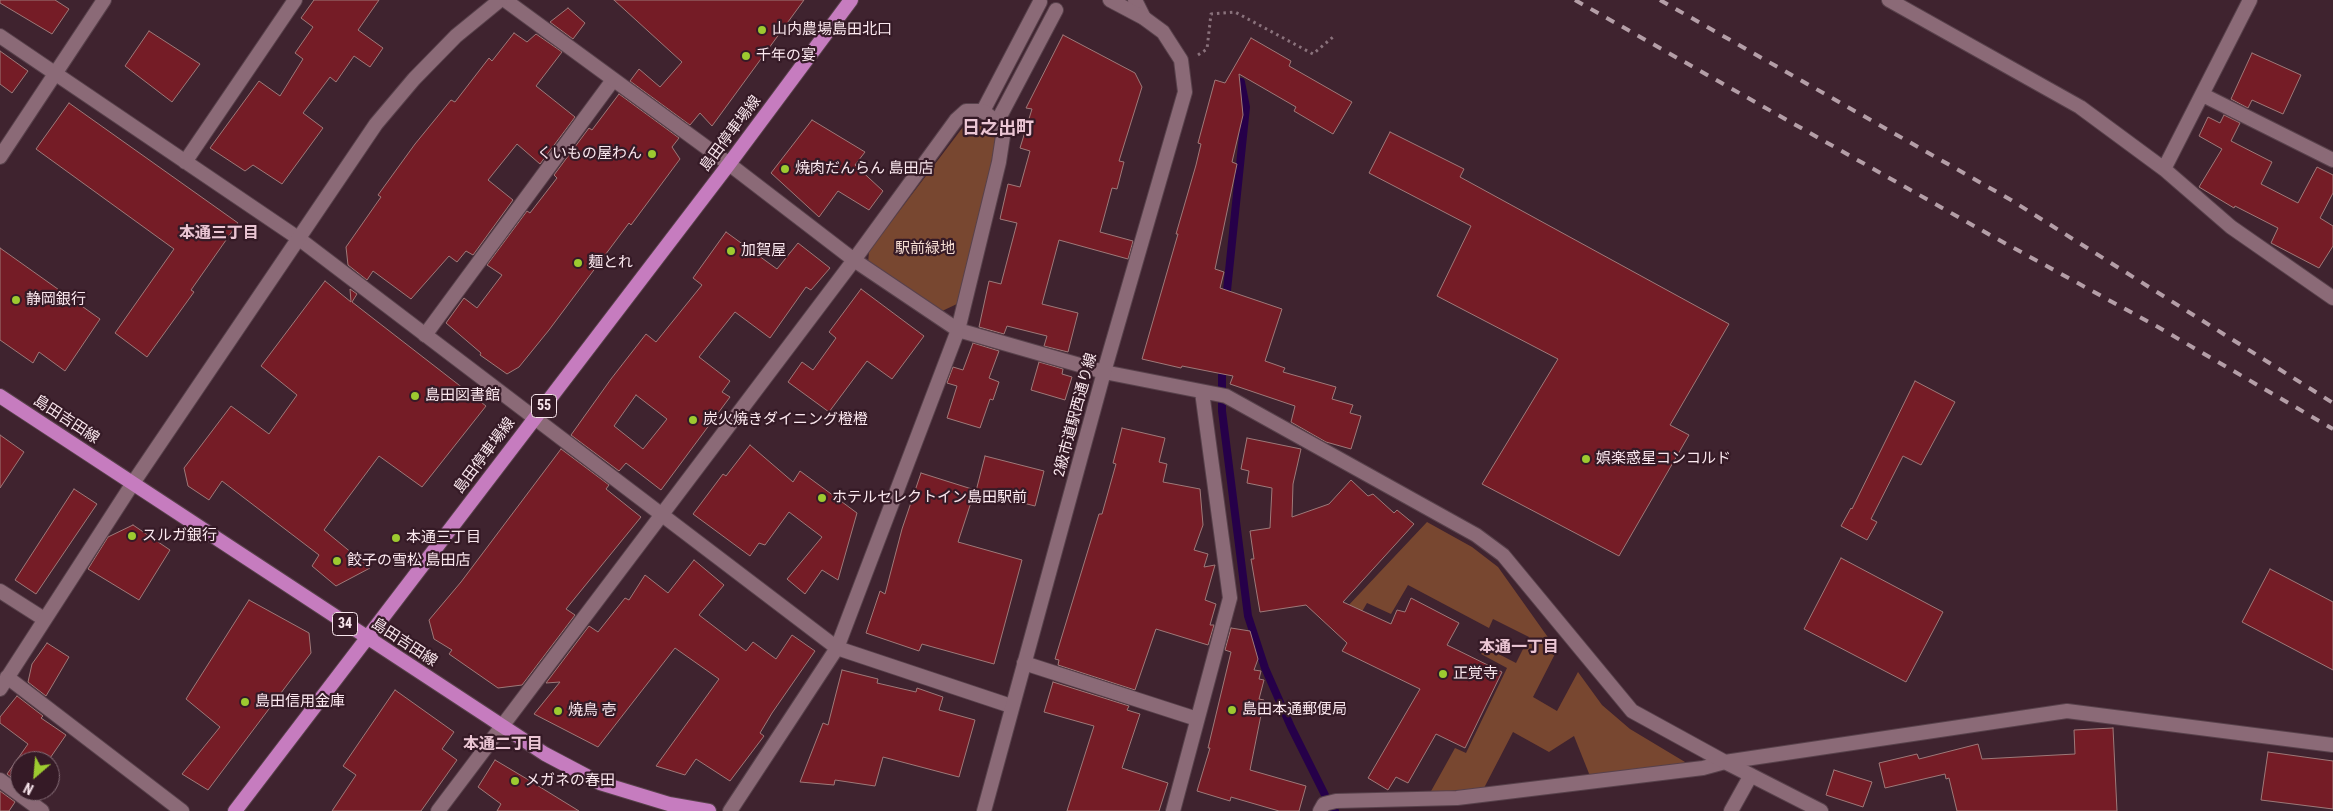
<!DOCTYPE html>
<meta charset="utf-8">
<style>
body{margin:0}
#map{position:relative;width:2333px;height:811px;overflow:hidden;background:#3f232f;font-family:"Roboto Condensed",sans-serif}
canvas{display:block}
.north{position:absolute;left:10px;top:751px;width:50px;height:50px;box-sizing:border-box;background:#351a26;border:1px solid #846c76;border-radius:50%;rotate:207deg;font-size:14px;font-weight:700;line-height:20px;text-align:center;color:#fae7ee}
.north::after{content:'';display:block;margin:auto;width:18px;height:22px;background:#9dca30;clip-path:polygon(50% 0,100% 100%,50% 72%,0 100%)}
</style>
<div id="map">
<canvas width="2333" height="811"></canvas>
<div class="north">N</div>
</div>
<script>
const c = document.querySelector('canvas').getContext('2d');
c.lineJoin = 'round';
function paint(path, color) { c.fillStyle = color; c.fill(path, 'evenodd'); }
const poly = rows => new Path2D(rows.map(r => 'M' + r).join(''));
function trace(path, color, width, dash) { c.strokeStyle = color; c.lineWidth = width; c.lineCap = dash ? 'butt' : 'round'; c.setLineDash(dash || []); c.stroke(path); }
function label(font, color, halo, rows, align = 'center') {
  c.font = font + ' "Roboto Condensed","Noto Sans JP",sans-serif'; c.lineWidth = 4.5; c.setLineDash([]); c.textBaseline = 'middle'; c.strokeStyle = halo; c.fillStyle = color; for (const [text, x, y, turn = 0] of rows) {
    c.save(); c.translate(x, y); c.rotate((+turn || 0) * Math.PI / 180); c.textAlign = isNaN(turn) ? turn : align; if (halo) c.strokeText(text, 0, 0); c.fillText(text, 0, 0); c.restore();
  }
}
paint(poly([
 [977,123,989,129,996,139,994,155,959,303,940,312,868,264,869,251,963,127],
 [1427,522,1472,547,1498,567,1557,650,1533,697,1557,711,1578,672,1602,705,1630,729,1690,765,1590,776,1574,736,1549,752,1513,732,1484,788,1430,793,1455,748,1466,753,1507,668,1481,654,1485,647,1516,663,1529,637,1493,619,1489,628,1408,585,1391,614,1367,603,1350,632,1330,625]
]), '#784730');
trace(poly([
 [1226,300,1246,107,1241,82],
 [1222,364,1222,411,1248,616,1265,668,1291,727,1325,795,1335,811]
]), '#260049', 8);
const building = poly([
 [0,0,55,0,69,9,52,34,0,3,0,0],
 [314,0,379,0,358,30,383,48,370,67,354,56,336,82,330,77,303,113,323,128,282,184,253,165,245,171,210,148,259,81,280,96,303,59,295,53,313,27,301,18,314,0],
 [614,0,804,0,712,126,700,113,690,125,630,81,639,69,660,87,682,62,614,0],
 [568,8,585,23,573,39,550,22,568,8],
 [149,31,200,64,172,102,125,66,149,31],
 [514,33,527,42,536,34,562,52,536,86,575,117,540,164,517,144,488,180,513,200,473,255,466,251,457,262,449,256,411,299,373,271,367,280,348,265,346,247,381,197,378,195,415,144,451,100,455,102,489,58,492,61,514,33],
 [1063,35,1135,73,1142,87,1119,161,1124,162,1117,189,1112,188,1100,232,1133,241,1128,259,1059,240,1042,304,1078,313,1068,352,1044,346,1047,336,1007,326,1004,334,979,327,989,281,1001,284,1017,223,1000,219,1008,184,1020,187,1030,151,1020,148,1032,109,1026,108,1063,35],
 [1251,38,1291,61,1289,66,1352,102,1333,134,1294,111,1296,107,1239,74,1243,115,1232,162,1237,164,1215,269,1224,272,1220,288,1282,309,1265,361,1285,368,1283,372,1336,387,1332,399,1353,405,1350,413,1361,416,1351,449,1326,442,1291,422,1295,406,1230,384,1233,376,1182,366,1181,368,1142,359,1178,234,1176,234,1196,165,1201,144,1198,143,1215,80,1225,83,1251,38],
 [0,51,28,71,12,93,0,84,0,51],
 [2252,53,2301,75,2283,114,2252,100,2248,108,2231,99,2252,53],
 [619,94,679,138,672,147,680,159,631,225,629,223,549,330,519,367,507,374,480,355,481,353,446,323,464,298,477,308,502,275,487,265,527,211,530,213,557,178,554,175,589,128,592,130,619,94],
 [69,103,238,223,191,290,194,292,147,357,115,333,174,249,36,149,69,103],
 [2224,115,2240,123,2231,141,2272,162,2261,184,2298,203,2317,167,2333,175,2333,193,2320,218,2333,226,2333,246,2319,268,2271,243,2278,228,2235,206,2234,208,2199,187,2222,149,2199,136,2208,117,2220,123,2224,115],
 [812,120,865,152,855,165,883,191,869,210,838,191,819,217,771,173,812,120],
 [1390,132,1464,169,1460,177,1729,324,1670,425,1689,435,1619,556,1482,484,1558,359,1437,296,1471,226,1369,173,1390,132],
 [726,232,777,269,798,243,830,268,811,290,806,287,770,338,735,312,699,357,730,381,722,392,730,397,661,490,626,463,619,471,571,435,611,379,646,334,656,342,702,285,693,278,726,232],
 [636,395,667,419,643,449,614,426,636,395],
 [0,248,100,319,65,371,39,352,33,363,0,340,0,248],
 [325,281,351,302,350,289,357,294,352,302,486,406,422,487,379,456,324,530,370,568,336,586,312,566,319,555,222,481,209,500,188,486,184,468,231,406,269,434,297,395,261,366,325,281],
 [861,289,924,336,892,379,867,361,829,412,788,382,802,362,813,370,836,338,829,332,861,289],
 [973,343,999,351,989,378,999,382,993,400,990,399,980,428,947,418,957,386,947,383,953,367,963,370,973,343],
 [1039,362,1063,369,1062,374,1072,377,1065,400,1031,390,1039,362],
 [1915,381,1955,402,1921,465,1903,456,1871,519,1877,522,1867,540,1841,526,1851,508,1852,509,1915,381],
 [1122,428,1165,438,1159,462,1167,464,1163,482,1200,489,1203,525,1194,550,1208,554,1204,567,1215,565,1205,600,1216,604,1210,625,1214,625,1208,645,1156,629,1135,690,1058,665,1059,660,1055,659,1099,514,1102,514,1116,464,1113,463,1122,428],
 [0,435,24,452,0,488,0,435],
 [1247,438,1301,449,1293,484,1292,517,1329,504,1351,480,1368,496,1373,494,1394,513,1397,510,1414,524,1343,602,1391,624,1397,610,1405,612,1411,598,1459,623,1447,645,1502,672,1465,748,1436,734,1408,783,1396,777,1388,790,1368,778,1420,689,1342,651,1347,643,1306,605,1260,612,1251,559,1254,559,1250,531,1270,528,1272,488,1247,483,1249,471,1241,469,1247,438],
 [750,445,793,482,800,471,857,513,838,580,822,570,805,594,787,579,822,537,789,512,765,545,759,543,750,556,693,514,723,474,726,476,750,445],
 [561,449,609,485,606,489,641,517,566,609,575,615,522,685,498,688,449,654,452,650,434,639,429,620,461,582,561,449],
 [985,456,1044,471,1035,506,976,491,985,456],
 [921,473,975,490,958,542,1022,560,994,664,922,644,919,651,866,633,880,591,885,594,902,529,921,473],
 [74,489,97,504,36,594,15,580,74,489],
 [133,525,170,550,139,600,88,569,108,537,133,525],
 [1841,558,1943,612,1906,682,1804,629,1841,558],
 [694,560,724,585,699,615,746,651,753,642,776,659,792,635,815,651,772,713,760,733,764,736,730,781,696,759,685,775,656,766,719,679,675,648,598,747,534,714,560,682,546,683,589,626,598,632,625,598,629,600,645,575,668,593,694,560],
 [2270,569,2333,602,2333,670,2242,622,2270,569],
 [249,600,309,633,311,653,208,790,182,774,220,727,186,699,249,600],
 [1231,628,1250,631,1258,659,1254,670,1261,671,1259,679,1264,680,1259,699,1264,700,1250,770,1306,786,1299,811,1279,811,1231,797,1230,801,1197,791,1210,748,1208,748,1231,652,1225,650,1231,628],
 [47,643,69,657,46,696,28,682,32,664,47,643],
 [842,670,878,679,877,683,916,692,917,688,943,697,939,710,975,720,959,777,883,757,875,786,835,780,834,785,800,782,823,723,828,725,842,670],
 [1053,682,1129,706,1127,710,1140,714,1122,768,1168,783,1159,811,1067,811,1094,726,1044,712,1053,682],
 [395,690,454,732,442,749,457,760,421,811,332,811,356,775,343,766,395,690],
 [17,696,43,716,41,718,66,735,48,761,20,761,20,784,7,774,28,744,0,723,0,717,17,696],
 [2113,728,2117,811,1957,811,1949,778,1946,779,1945,774,1885,788,1879,763,1917,754,1919,759,1978,744,1982,759,2075,754,2074,730,2113,728],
 [2268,752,2333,761,2333,809,2261,800,2268,752],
 [495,760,527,779,579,811,497,811,501,804,478,787,495,760],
 [1834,770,1872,782,1863,807,1826,795,1834,770],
 [0,791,15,802,9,811,0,811,0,791]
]);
paint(building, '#751c26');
trace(building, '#9e7979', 1);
const service = poly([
 [1135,0,1144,18],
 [425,335,613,80],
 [0,591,44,619],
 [0,780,42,811],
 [1320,811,1324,804,1336,801,1457,798,1703,768,1725,762]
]);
const pedestrian = poly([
 [983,111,1040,2],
 [997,122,1056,10]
]);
const minor = poly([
 [505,0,729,164,854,260,958,330,1104,372,1226,396,1476,535,1503,555,1632,711,1725,762,1821,811],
 [1889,0,2080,107,2164,169,2231,227,2333,298],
 [0,36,298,238,837,648,1011,706],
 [2203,95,2333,160],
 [0,157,104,0],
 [185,162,295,0],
 [2164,169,2250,0],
 [1024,663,1197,719],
 [7,677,182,811],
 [0,689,133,483],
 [1725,762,2067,711,2333,745],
 [438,811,854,260,956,120,966,111,983,111,997,122,1003,136,999,162,958,330,837,648,730,811],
 [1173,811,1230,598,1202,392],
 [1731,811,1751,775]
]);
const tertiary = poly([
 [133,483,376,124,414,79,456,36,500,0],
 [984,811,1104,372,1185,92,1181,60,1163,32,1144,18,1110,0]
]);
const primary = poly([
 [0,396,545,754,600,783,669,804,709,811],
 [235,811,729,164,851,0]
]);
trace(service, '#58414b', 16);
trace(pedestrian, '#58414b', 16);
trace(minor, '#58414b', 16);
trace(tertiary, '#58414b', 16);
trace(primary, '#58414b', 16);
trace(poly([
 [1198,55,1207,49,1211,14,1235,12,1313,54,1333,37]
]), '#8a727c', 3, [2.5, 4]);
trace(service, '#8b6a77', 14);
trace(pedestrian, '#8b6a77', 14);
trace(minor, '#8b6a77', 14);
trace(tertiary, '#8b6a77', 14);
trace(primary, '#c67cbf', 14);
trace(poly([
 [1575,0,1990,235,2158,327,2333,429],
 [1660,0,2011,200,2333,403]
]), '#b49ea7', 4, [9, 9]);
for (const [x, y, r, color] of [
 [762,30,5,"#9dca30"],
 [746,56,5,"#9dca30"],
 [652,154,5,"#9dca30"],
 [785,169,5,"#9dca30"],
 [731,251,5,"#9dca30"],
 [578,263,5,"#9dca30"],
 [16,300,5,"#9dca30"],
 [415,396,5,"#9dca30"],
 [693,420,5,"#9dca30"],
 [1586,459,5,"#9dca30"],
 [822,498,5,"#9dca30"],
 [132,536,5,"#9dca30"],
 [396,538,5,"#9dca30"],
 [337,561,5,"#9dca30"],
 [1443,674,5,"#9dca30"],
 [245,702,5,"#9dca30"],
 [1232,710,5,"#9dca30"],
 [558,711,5,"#9dca30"],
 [515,781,5,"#9dca30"]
]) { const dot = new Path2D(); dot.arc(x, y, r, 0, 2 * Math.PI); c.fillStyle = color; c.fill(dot); trace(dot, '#351a26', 2); }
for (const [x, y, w] of [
 [544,406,25],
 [345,624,25]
]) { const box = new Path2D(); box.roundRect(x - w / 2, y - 11.5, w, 23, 4); c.fillStyle = '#351a26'; c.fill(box); trace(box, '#fae7ee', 1); }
label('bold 14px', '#fae7ee', null, [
 ["55",544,406],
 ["34",345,624]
]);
label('15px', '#fae7ee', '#351a26', [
 ["山内農場島田北口",772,30],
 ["千年の宴",756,56],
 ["くいもの屋わん",642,154,"right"],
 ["焼肉だんらん 島田店",795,169],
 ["加賀屋",741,251],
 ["麺とれ",588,263],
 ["静岡銀行",26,300],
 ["島田図書館",425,396],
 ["炭火焼きダイニング橙橙",703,420],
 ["娯楽惑星コンコルド",1596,459],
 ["ホテルセレクトイン島田駅前",832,498],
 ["スルガ銀行",142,536],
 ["本通三丁目",406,538],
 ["餃子の雪松 島田店",347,561],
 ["正覚寺",1453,674],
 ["島田信用金庫",255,702],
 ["島田本通郵便局",1242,710],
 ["焼鳥 壱",568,711],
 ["メガネの春田",525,781]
], 'left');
label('15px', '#fae7ee', '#351a26', [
 ["島田停車場線",731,134,-53],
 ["2級市道駅西通り線",1076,415,-75],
 ["島田吉田線",66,420,33],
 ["島田停車場線",485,456,-53],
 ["島田吉田線",404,643,33]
]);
label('15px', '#f4dcd1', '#351a26', [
 ["駅前緑地",925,249]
]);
label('bold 16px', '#ebc6d4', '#351a26', [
 ["本通三丁目",219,234],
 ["本通一丁目",1519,648],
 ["本通二丁目",503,745]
]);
label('bold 18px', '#ebc6d4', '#351a26', [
 ["日之出町",998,129]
]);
</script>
